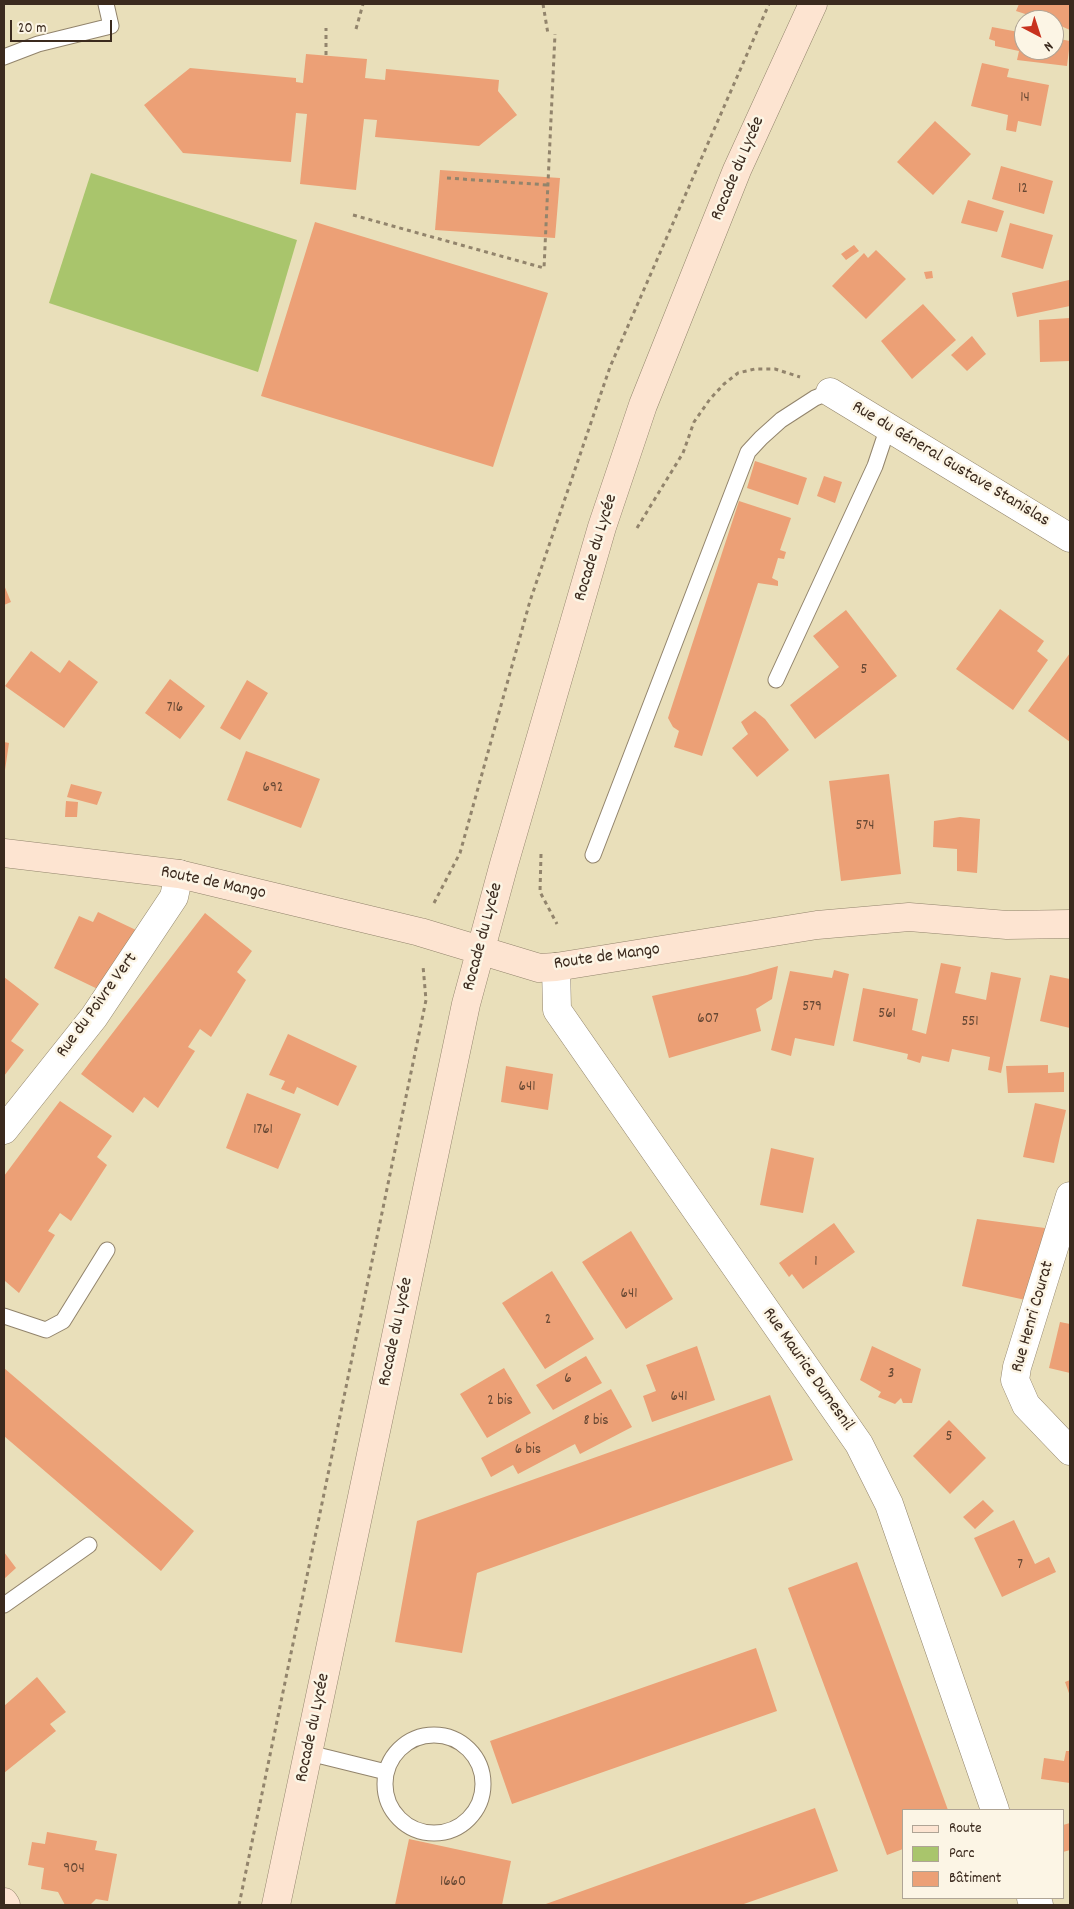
<!DOCTYPE html>
<meta charset="utf-8">
<style>
body{margin:0}
#map{position:relative;width:1074px;height:1909px;overflow:hidden;background:#e9dfba;font-family:Dekko,sans-serif}
canvas{display:block}
.frame{position:absolute;inset:0;border:5px solid #3b2a1e;pointer-events:none}
.legend{position:absolute;left:902px;top:1809px;width:162px;height:90px;box-sizing:border-box;background:#fcf5e5;border:1px solid #afa495;margin:0;padding:6px 9px;list-style:none;font-size:15px;color:#3b2a1e}
.legend li{display:flex;align-items:center;gap:10px;height:25px}
.legend b{width:25px;border:1px solid #afa495}
.north{position:absolute;left:1014px;top:10px;width:50px;height:50px;box-sizing:border-box;background:#fcf5e5;border:1px solid #afa495;border-radius:50%;rotate:140deg;font-size:14px;font-weight:700;line-height:20px;text-align:center;color:#3b2a1e}
.north::after{content:'';display:block;margin:auto;width:18px;height:22px;background:#c8321e;clip-path:polygon(50% 0,100% 100%,50% 72%,0 100%)}
.scale{position:absolute;left:10px;top:20px;width:102px;height:22px;box-sizing:border-box;border:2px solid #3b2a1e;border-top:0;padding-left:6px;font-size:15px;line-height:18px;white-space:nowrap;color:#3b2a1e;-webkit-text-stroke:4px #fcf5e5;paint-order:stroke}
</style>
<div id="map">
<canvas width="1074" height="1909"></canvas>
<div class="frame"></div>
<ul class="legend">
<li><b style="height:6px;background:#fde4d1"></b>Route</li>
<li><b style="height:14px;background:#a9c56c"></b>Parc</li>
<li><b style="height:14px;background:#eca076"></b>Bâtiment</li>
</ul>
<div class="north">N</div>
<div class="scale">20 m</div>
</div>
<script>
const c = document.querySelector('canvas').getContext('2d');
c.lineJoin = 'round';
function paint(path, color) { c.fillStyle = color; c.fill(path, 'evenodd'); }
const poly = rows => new Path2D(rows.map(r => 'M' + r).join(''));
function trace(path, color, width, dash) { c.strokeStyle = color; c.lineWidth = width; c.lineCap = dash ? 'butt' : 'round'; c.setLineDash(dash || []); c.stroke(path); }
function label(font, color, halo, rows, align = 'center') {
  c.font = font + ' Dekko,sans-serif'; c.lineWidth = 5; c.setLineDash([]); c.textBaseline = 'middle'; c.strokeStyle = halo; c.fillStyle = color; for (const [text, x, y, turn = 0] of rows) {
    c.save(); c.translate(x, y); c.rotate((+turn || 0) * Math.PI / 180); c.textAlign = isNaN(turn) ? turn : align; if (halo) c.strokeText(text, 0, 0); c.fillText(text, 0, 0); c.restore();
  }
}
paint(poly([
 [91,173,297,240,258,372,49,303]
]), '#a9c56c');
paint(poly([
 [1019,4,1070,4,1070,30,1054,23,1054,20,1044,20,1016,11],
 [992,27,1024,33,1024,50,1054,50,1054,38,1070,41,1067,66,1017,60,1019,51,995,46,995,41,989,39],
 [306,54,367,59,365,78,385,80,386,69,499,80,498,91,517,115,479,146,375,137,377,120,364,119,356,190,300,184,307,114,296,113,291,162,183,153,144,105,190,68,296,78,296,82,303,83],
 [982,63,1009,69,1007,77,1049,85,1041,126,1018,121,1016,132,1006,130,1008,115,971,106],
 [935,121,971,154,933,195,897,162],
 [1001,166,1053,181,1044,214,992,199],
 [440,170,560,178,555,238,435,230],
 [968,200,1004,211,997,232,961,223],
 [315,222,548,293,493,467,261,396],
 [1010,223,1053,235,1043,269,1001,257],
 [854,245,859,251,846,260,841,254],
 [876,250,906,279,866,319,832,286,864,253,868,258],
 [932,271,933,278,926,279,924,272],
 [1069,280,1070,306,1017,317,1012,293],
 [923,304,956,340,912,379,881,341],
 [1070,318,1070,361,1040,362,1039,320],
 [972,336,986,354,967,371,951,355],
 [755,461,807,478,798,505,747,488],
 [824,476,842,482,835,503,817,496],
 [739,501,791,518,780,550,786,552,784,559,778,558,772,578,778,581,778,586,758,583,702,756,674,747,679,731,673,727,668,718],
 [4,585,11,602,4,605],
 [1000,609,1044,641,1037,651,1048,660,1013,710,956,669],
 [846,610,897,676,815,739,790,705,839,667,813,636],
 [31,651,60,673,69,660,98,682,64,728,5,686],
 [1070,653,1070,742,1028,711],
 [170,679,205,706,180,739,145,713],
 [247,680,268,693,240,740,220,728],
 [755,711,765,719,789,750,757,777,732,748,748,734,741,722],
 [4,742,9,743,5,770,4,770],
 [246,751,320,779,301,828,227,800],
 [889,774,901,874,841,881,829,781],
 [71,784,102,792,97,805,67,797],
 [66,801,78,802,77,817,65,817],
 [960,817,980,819,977,873,957,871,957,849,933,847,934,821],
 [98,912,136,930,106,993,54,968,79,916,93,922],
 [205,913,252,951,237,972,246,980,211,1037,200,1029,188,1047,195,1051,158,1108,144,1097,133,1113,81,1074],
 [941,963,961,967,955,993,986,1000,991,972,1021,978,1001,1073,988,1070,990,1057,952,1049,949,1062,922,1056,920,1063,907,1059,908,1054,853,1041,863,988,918,999,912,1030,926,1034],
 [778,966,772,999,756,1009,761,1031,669,1058,652,996,747,975],
 [834,970,849,974,834,1046,795,1038,791,1056,771,1050,790,971,832,978],
 [1050,975,1070,979,1070,1028,1040,1021],
 [4,977,39,1004,11,1041,24,1050,4,1076],
 [288,1034,357,1066,338,1106,297,1087,294,1094,281,1089,285,1081,269,1075],
 [1048,1065,1048,1073,1064,1072,1064,1092,1008,1093,1006,1066],
 [506,1066,553,1074,548,1110,501,1102],
 [247,1093,301,1114,278,1169,226,1148],
 [60,1101,112,1136,97,1157,107,1165,71,1221,60,1213,48,1231,55,1235,19,1293,5,1281,4,1283,4,1176],
 [1035,1103,1066,1110,1054,1163,1023,1157],
 [771,1148,814,1158,803,1213,760,1205],
 [977,1219,1045,1228,1030,1301,962,1286],
 [834,1223,855,1252,803,1289,792,1274,789,1277,779,1263],
 [631,1231,673,1299,626,1329,582,1262],
 [552,1271,594,1339,545,1369,502,1303],
 [1060,1322,1070,1324,1070,1373,1049,1368],
 [697,1346,715,1400,652,1422,643,1396,656,1391,646,1365],
 [872,1346,921,1369,912,1403,903,1403,901,1398,895,1404,878,1397,881,1392,860,1380],
 [586,1356,602,1383,553,1410,536,1385],
 [4,1368,194,1531,161,1571,4,1436],
 [504,1368,531,1413,487,1438,460,1394],
 [611,1389,632,1427,580,1454,575,1444,518,1474,513,1465,491,1477,481,1458],
 [770,1395,793,1460,477,1573,462,1653,395,1642,417,1521],
 [949,1420,986,1458,950,1494,913,1456],
 [983,1500,994,1511,975,1529,963,1517],
 [1014,1520,1035,1564,1049,1557,1056,1572,1002,1597,974,1538],
 [4,1552,16,1568,4,1579],
 [857,1562,948,1810,903,1810,903,1849,887,1855,788,1588],
 [756,1648,777,1711,512,1804,490,1741],
 [37,1677,66,1712,50,1724,56,1731,4,1773,4,1706],
 [1070,1680,1070,1696,1065,1682],
 [1066,1751,1070,1751,1070,1783,1041,1779,1044,1758,1064,1761],
 [815,1808,838,1871,741,1905,543,1905],
 [1070,1823,1070,1850,1063,1852,1063,1825],
 [47,1832,97,1841,95,1850,117,1854,108,1901,96,1899,90,1905,65,1905,58,1892,41,1889,44,1868,28,1865,32,1842,45,1844],
 [409,1839,511,1861,502,1905,395,1905]
]), '#eca076');
const lane = poly([
 [4,57,38,44,111,26,106,4],
 [776,680,875,466,888,427],
 [593,855,748,452,761,438,781,420,815,398,830,392],
 [4,1316,46,1330,63,1321,107,1250],
 [4,1605,89,1545],
 '385 1784a49 49 0 1 1 98 0a49 49 0 1 1-98 0Z',
 [309,1753,386,1772]
]);
const street = poly([
 [830,392,1070,538],
 [556,967,557,1010,859,1444,889,1504,995,1810],
 [4,1130,94,1017,174,897,179,874],
 [1070,1196,1017,1367,1015,1380,1026,1405,1070,1451],
 [1031,1898,1039,1905]
]);
const secondary = poly([
 [4,853,179,874,420,932,539,968,556,967,817,925,909,917,1007,925,1070,924],
 [4,1902,6,1905],
 [276,1905,466,1004,504,864,602,527,643,405,737,170,813,4]
]);
trace(lane, '#92846c', 17);
trace(street, '#92846c', 29);
trace(secondary, '#92846c', 29);
trace(poly([
 [543,4,548,34],
 [356,29,363,4],
 [326,55,326,28],
 [447,178,548,185],
 [353,215,544,268,555,34],
 [637,528,683,453,694,422,710,399,724,384,738,373,755,369,775,369,800,377],
 [541,854,540,892,557,924],
 [434,903,460,853,530,601,610,367,769,4],
 [239,1905,426,1000,423,966]
]), '#92846c', 3, [4, 4]);
trace(lane, '#fff', 15);
trace(street, '#fff', 28);
trace(secondary, '#fde4d1', 28);
label('15px', '#674834', null, [
 ["14",1025,99],
 ["12",1023,190],
 ["5",864,671],
 ["716",175,709],
 ["692",273,789],
 ["574",865,827],
 ["579",812,1008],
 ["561",887,1015],
 ["607",708,1020],
 ["551",970,1023],
 ["641",527,1088],
 ["1761",263,1131],
 ["1",816,1263],
 ["641",629,1295],
 ["2",548,1321],
 ["3",891,1375],
 ["6",568,1380],
 ["641",679,1398],
 ["2 bis",500,1402],
 ["8 bis",596,1422],
 ["5",949,1438],
 ["6 bis",528,1451],
 ["7",1020,1566],
 ["904",74,1870],
 ["1660",453,1883]
]);
label('18px', '#3b2a1e', '#fcf5e5', [
 ["Rocade du Lycée",739,169,-67],
 ["Rue du Géneral Gustave Stanislas",950,465,31],
 ["Rocade du Lycée",597,548,-73],
 ["Route de Mango",213,884,12],
 ["Rocade du Lycée",484,937,-75],
 ["Route de Mango",607,958,-8],
 ["Rue du Poivre Vert",98,1006,-54],
 ["Rue Henri Courat",1034,1317,-74],
 ["Rocade du Lycée",397,1332,-78],
 ["Rue Maurice Dumesnil",807,1370,55],
 ["Rocade du Lycée",314,1728,-78]
]);
</script>
